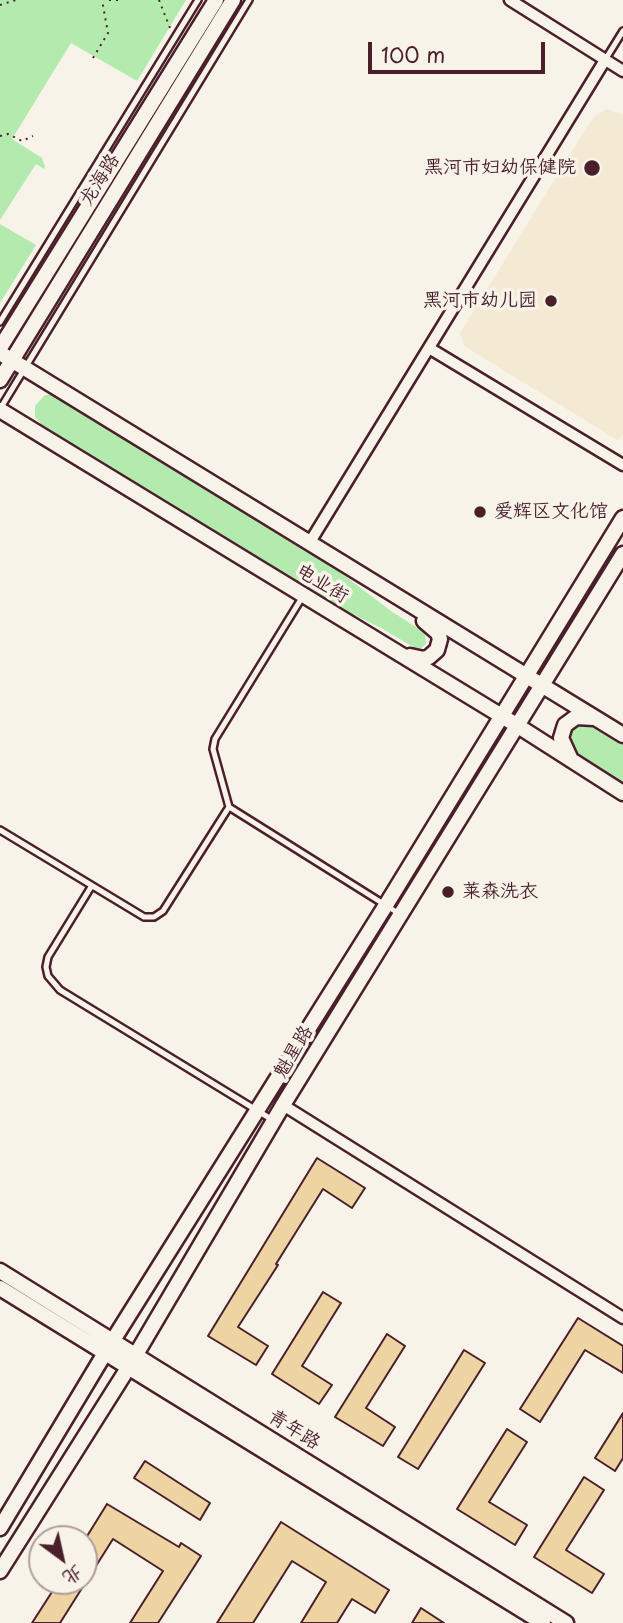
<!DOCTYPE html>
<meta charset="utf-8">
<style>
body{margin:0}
#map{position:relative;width:623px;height:1623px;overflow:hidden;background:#f7f3e8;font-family:"Playpen Sans","LXGW WenKai TC",sans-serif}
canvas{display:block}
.north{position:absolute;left:28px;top:1525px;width:70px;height:70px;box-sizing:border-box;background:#f7f3e8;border:2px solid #b29e9c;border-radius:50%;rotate:147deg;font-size:19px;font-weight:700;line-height:28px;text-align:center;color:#4a1f2b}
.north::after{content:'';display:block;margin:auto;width:24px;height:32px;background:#4a1f2b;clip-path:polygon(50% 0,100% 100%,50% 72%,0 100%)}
.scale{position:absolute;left:368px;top:42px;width:177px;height:32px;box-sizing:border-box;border:4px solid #4a1f2b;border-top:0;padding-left:9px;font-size:21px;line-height:24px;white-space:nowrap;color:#4a1f2b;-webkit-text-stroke:5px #f7f3e8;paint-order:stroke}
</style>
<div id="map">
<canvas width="623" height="1623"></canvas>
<div class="north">北</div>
<div class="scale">100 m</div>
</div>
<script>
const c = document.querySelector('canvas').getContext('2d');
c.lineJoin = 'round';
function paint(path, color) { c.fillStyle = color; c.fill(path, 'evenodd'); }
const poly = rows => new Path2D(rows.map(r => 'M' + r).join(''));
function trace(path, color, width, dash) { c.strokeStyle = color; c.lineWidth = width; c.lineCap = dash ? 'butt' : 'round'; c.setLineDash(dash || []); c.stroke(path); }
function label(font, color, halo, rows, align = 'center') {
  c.font = font + ' "Playpen Sans","LXGW WenKai TC",sans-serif'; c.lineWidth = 7; c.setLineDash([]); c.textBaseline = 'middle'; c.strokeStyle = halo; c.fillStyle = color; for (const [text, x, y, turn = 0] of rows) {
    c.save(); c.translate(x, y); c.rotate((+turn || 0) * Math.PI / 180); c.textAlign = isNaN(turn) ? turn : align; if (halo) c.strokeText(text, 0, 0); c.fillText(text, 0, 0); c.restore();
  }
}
paint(poly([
 [607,109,623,115,623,434,619,441,464,346,460,333,590,122,597,114]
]), '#f4e9d3');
paint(poly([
 [0,0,186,0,137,81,71,43,12,139,42,158,45,166,44,169,36,164,0,220],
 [0,224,36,245,0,303],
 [56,394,341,573,391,611,425,633,426,644,421,648,415,648,381,628,322,599,42,425,35,417,35,406,45,395],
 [576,723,591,724,623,744,623,782,572,751,567,734]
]), '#b3ebae');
const building = poly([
 [317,1158,365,1188,352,1208,323,1189,276,1264,278,1265,238,1327,268,1346,256,1365,208,1336,317,1158],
 [323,1292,341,1303,302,1366,332,1385,319,1404,272,1374,323,1292],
 [578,1318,623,1346,623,1373,585,1350,540,1422,520,1409,578,1318],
 [387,1334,405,1346,366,1408,395,1427,383,1446,335,1417,387,1334],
 [464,1350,485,1363,418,1469,398,1457,464,1350],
 [623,1413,623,1458,615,1471,595,1458,623,1413],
 [507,1429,527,1442,489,1502,527,1525,515,1545,457,1509,507,1429],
 [145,1461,210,1503,200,1520,134,1478,145,1461],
 [584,1477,604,1490,566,1550,604,1574,592,1593,534,1557,584,1477],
 [107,1504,179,1547,181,1543,201,1556,158,1623,130,1623,163,1571,113,1539,60,1623,32,1623,59,1581,84,1581,84,1541,107,1504],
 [281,1522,389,1590,375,1613,352,1599,337,1623,301,1623,326,1582,292,1561,253,1623,217,1623,281,1522],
 [421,1608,444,1623,412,1623,421,1608]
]);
paint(building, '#eed3a3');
trace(building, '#4a1f2b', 2);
const lane = poly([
 [605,60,623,31],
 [0,322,198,0],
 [0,409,249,0],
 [229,807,213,749,215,739,303,596],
 [0,830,144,917,154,917,163,911,229,807,398,913],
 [91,887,48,957,46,967,48,976,60,990,271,1119]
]);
const street = poly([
 [510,0,623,71],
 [429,348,623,465],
 [310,542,605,60],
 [283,1105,623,1318]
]);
const secondary = poly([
 [0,348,216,0],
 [0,353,623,735],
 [0,380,233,0],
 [0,410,518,726,623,793],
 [410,656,424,659,429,657,437,650,440,639,438,633,424,621],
 [571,760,561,738,565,725,576,717,594,718],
 [0,1271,566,1623],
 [0,1288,543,1623],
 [0,1528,105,1353,386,905,623,518],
 [0,1571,128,1368,283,1105,623,554]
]);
trace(lane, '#4a1f2b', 10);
trace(street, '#4a1f2b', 15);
trace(secondary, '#4a1f2b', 19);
trace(poly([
 [109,0,118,0],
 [159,0,170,28],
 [0,5,16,0],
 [93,58,108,33,102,0],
 [0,136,8,134,22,141,33,136]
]), '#4a1f2b', 2, [2, 5]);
trace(lane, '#f7f3e8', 5);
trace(street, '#f7f3e8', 10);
trace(secondary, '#f7f3e8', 14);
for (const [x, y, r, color] of [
 [592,168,9,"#4a1f2b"],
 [551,301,7,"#4a1f2b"],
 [480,512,7,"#4a1f2b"],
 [448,892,7,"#4a1f2b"]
]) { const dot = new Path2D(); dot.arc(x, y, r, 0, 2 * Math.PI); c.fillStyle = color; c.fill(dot); trace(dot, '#f7f3e8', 2.5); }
label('19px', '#4a1f2b', '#f7f3e8', [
 ["黑河市妇幼保健院",576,168],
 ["黑河市幼儿园",537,301],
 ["爱辉区文化馆",494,512,"left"],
 ["莱森洗衣",462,892,"left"]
], 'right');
label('19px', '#4a1f2b', '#f7f3e8', [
 ["龙海路",100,180,-58],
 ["电业街",322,584,31],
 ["魁星路",294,1052,-59],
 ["青年路",294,1430,32]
]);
</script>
